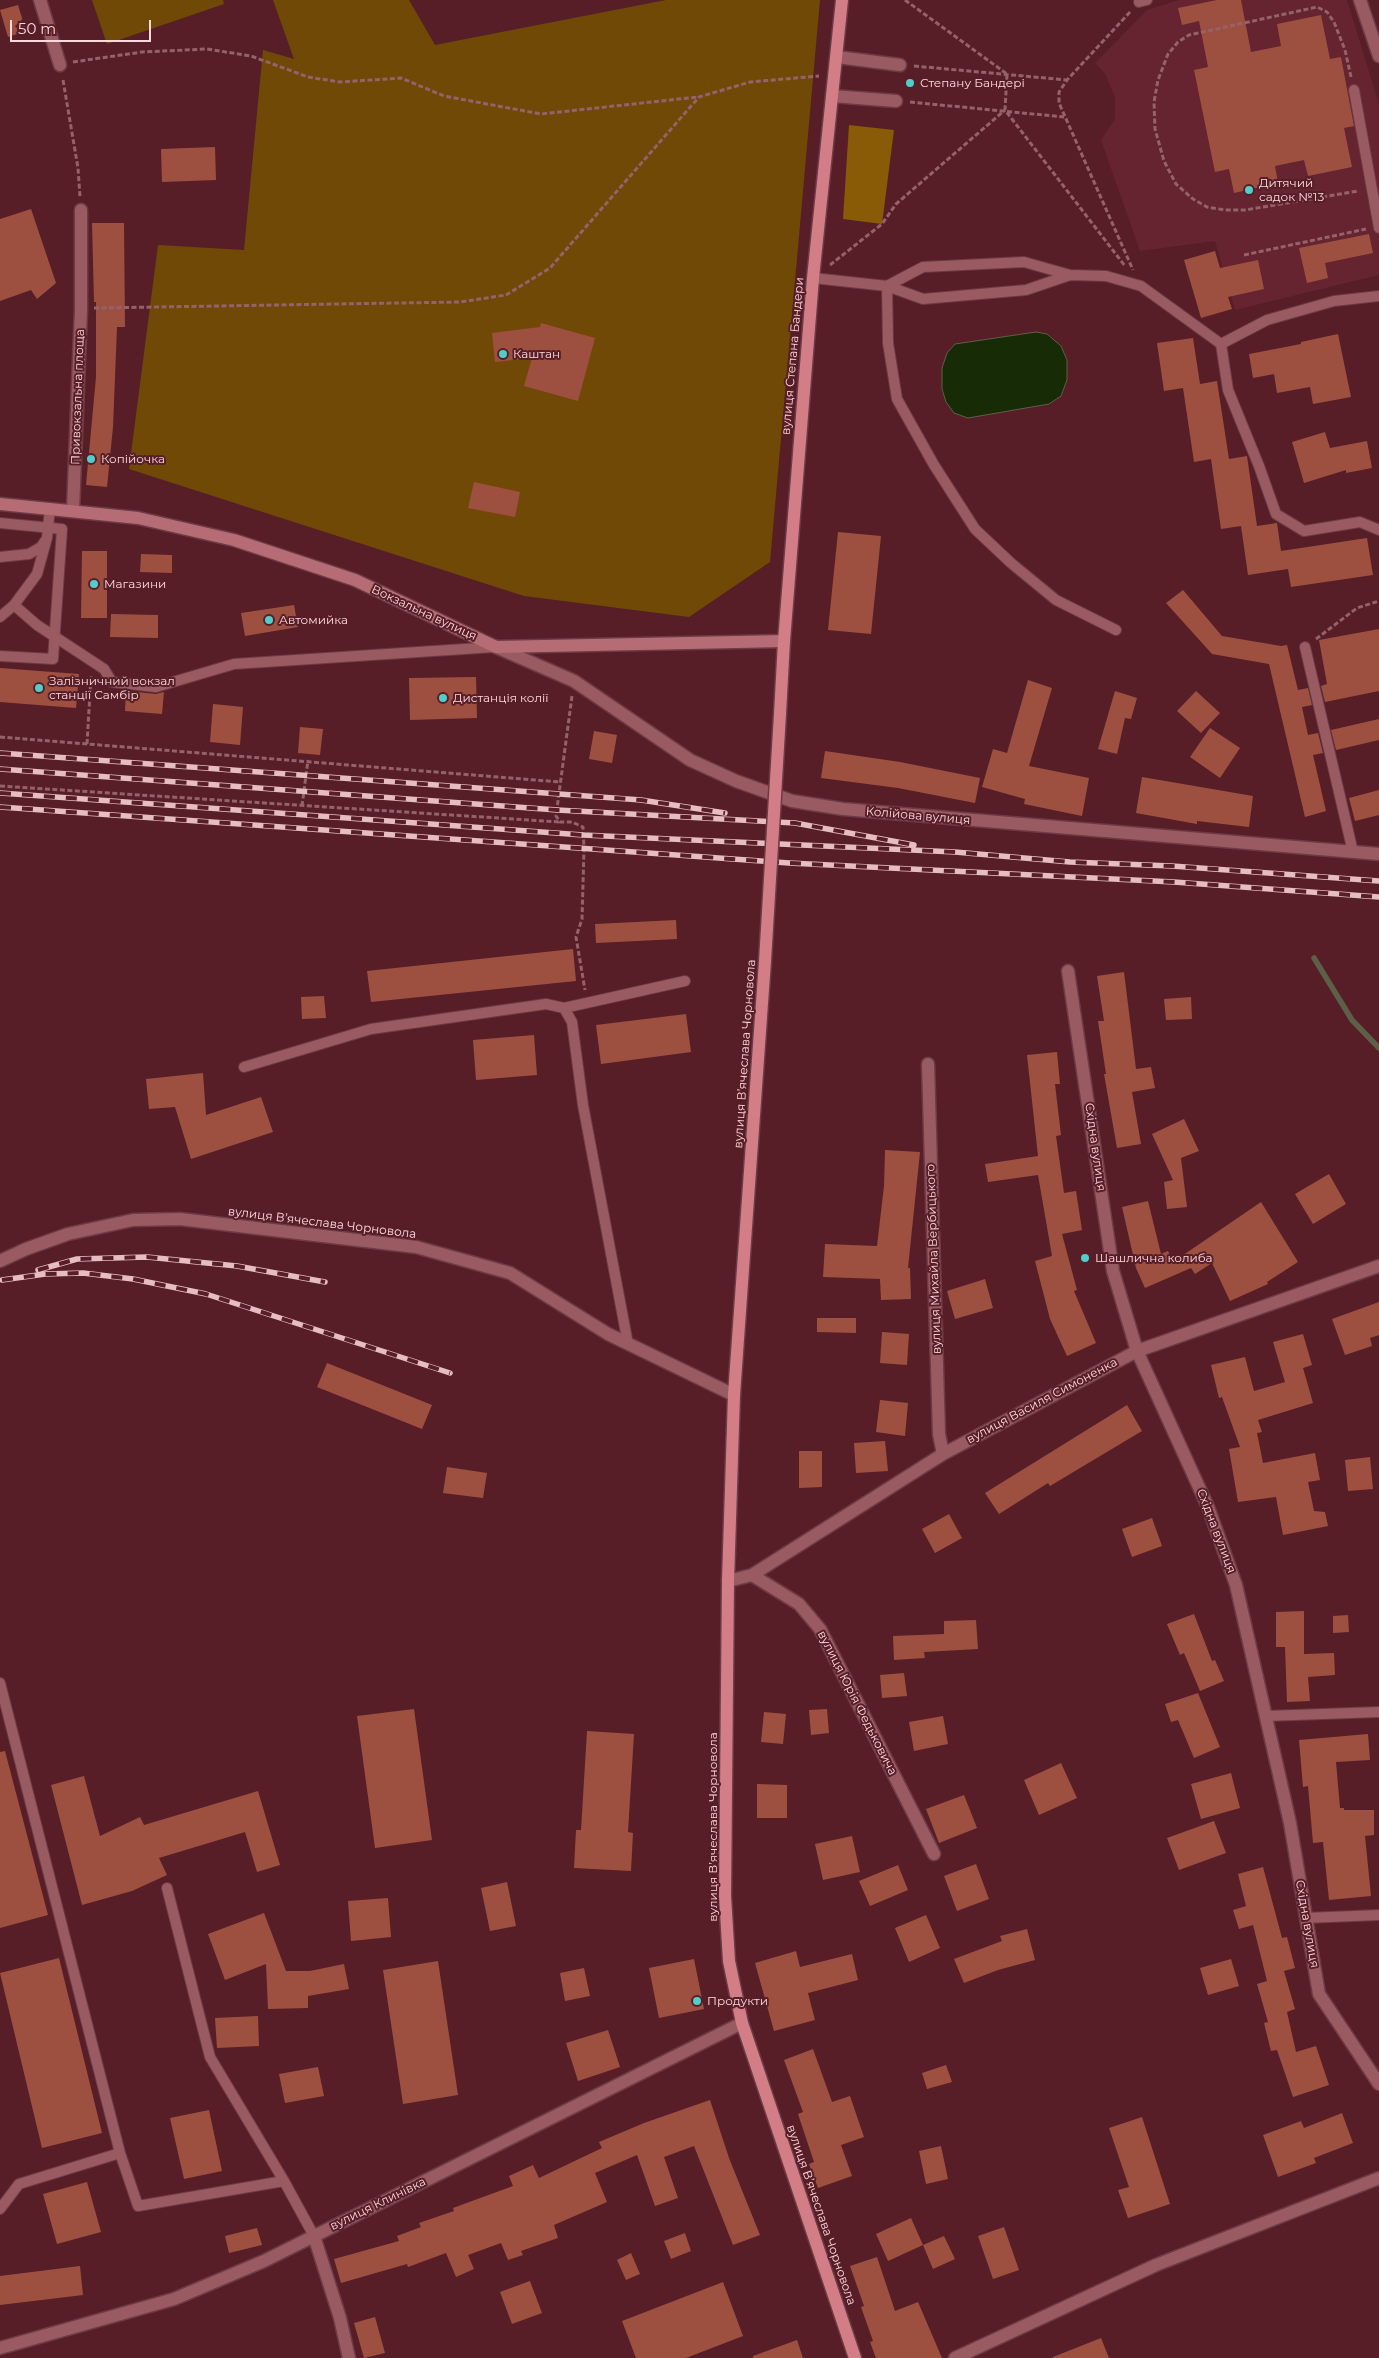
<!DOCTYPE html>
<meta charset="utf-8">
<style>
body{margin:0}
#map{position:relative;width:1379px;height:2358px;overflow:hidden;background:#571e28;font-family:Montserrat,sans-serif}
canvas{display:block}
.scale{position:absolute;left:10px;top:20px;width:141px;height:22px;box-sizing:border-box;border:2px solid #ffd9dc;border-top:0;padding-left:6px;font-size:15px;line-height:18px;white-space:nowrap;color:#ffd9dc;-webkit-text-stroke:4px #571e28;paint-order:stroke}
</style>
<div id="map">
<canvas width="1379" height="2358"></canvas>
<div class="scale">50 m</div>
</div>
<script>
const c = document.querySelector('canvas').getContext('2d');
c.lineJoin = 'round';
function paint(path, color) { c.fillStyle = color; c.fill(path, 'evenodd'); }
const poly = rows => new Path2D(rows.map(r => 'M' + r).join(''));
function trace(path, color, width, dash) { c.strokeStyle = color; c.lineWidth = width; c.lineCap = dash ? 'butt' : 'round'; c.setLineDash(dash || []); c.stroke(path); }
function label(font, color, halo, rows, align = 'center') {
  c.font = font + ' Montserrat,sans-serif'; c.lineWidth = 4; c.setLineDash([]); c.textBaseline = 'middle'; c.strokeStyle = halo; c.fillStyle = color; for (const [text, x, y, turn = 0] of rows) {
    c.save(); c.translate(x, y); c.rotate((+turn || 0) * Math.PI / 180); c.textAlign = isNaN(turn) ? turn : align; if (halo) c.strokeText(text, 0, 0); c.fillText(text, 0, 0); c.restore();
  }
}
paint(poly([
 [1179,0,1347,0,1379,104,1379,275,1235,310,1215,241,1140,251,1101,140,1115,119,1115,97,1105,74,1095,63,1147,10]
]), '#65242f');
paint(poly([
 [92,0,223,0,224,4,107,44],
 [273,0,409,0,435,45,666,0,820,0,770,562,689,617,524,596,129,469,158,245,244,250,263,50,294,59]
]), '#704906');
paint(poly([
 [849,125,894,130,882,224,843,219]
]), '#8a5b07');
const water = poly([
 [1036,332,1047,334,1061,346,1067,360,1067,380,1061,396,1049,404,968,418,954,413,946,402,942,389,942,368,947,353,955,344,1036,332]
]);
paint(water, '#182b07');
trace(water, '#5d5f47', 1);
trace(poly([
 [1314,958,1352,1020,1379,1048]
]), '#5d5f47', 5.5);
paint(poly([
 [1217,0,1241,0,1251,52,1281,46,1277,24,1321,15,1330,59,1341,57,1347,89,1354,126,1344,128,1352,167,1308,176,1304,160,1275,166,1278,183,1234,193,1229,169,1215,172,1194,70,1208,67,1199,21,1182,25,1178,8],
 [18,5,26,31,8,37,0,10],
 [215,147,216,180,162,182,161,149],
 [31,209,56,283,37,299,31,290,0,301,0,219],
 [92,223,124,223,125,327,117,327,113,427,107,487,86,485,96,377,96,302,94,302],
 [1369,234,1373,253,1325,263,1328,278,1307,283,1299,248],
 [1215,251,1220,268,1258,260,1264,289,1228,297,1232,309,1201,318,1184,260],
 [541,323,595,338,578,401,524,386,532,358,495,362,492,333,540,327],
 [1338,334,1351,397,1313,404,1310,387,1277,393,1274,374,1253,378,1249,354,1301,344,1301,342],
 [1193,338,1200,384,1217,381,1229,459,1247,456,1257,526,1277,523,1281,551,1367,538,1373,575,1291,587,1288,569,1248,575,1241,526,1221,529,1211,459,1194,462,1183,388,1164,391,1157,343],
 [1325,432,1330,448,1367,441,1372,468,1346,473,1346,470,1304,483,1292,442],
 [474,482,520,492,515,517,468,508],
 [838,532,881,536,871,634,828,630],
 [82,551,107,551,107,618,81,618],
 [141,554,172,555,172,573,140,572],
 [1183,590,1222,636,1281,646,1287,645,1298,690,1308,688,1312,705,1302,707,1308,735,1318,733,1323,753,1313,755,1326,811,1305,817,1269,664,1212,654,1166,603],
 [294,605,298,627,245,636,241,613],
 [111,614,158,615,158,638,110,637],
 [1379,629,1379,691,1325,702,1321,686,1327,684,1319,640],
 [0,668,79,674,76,708,0,702],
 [476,677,477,718,410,720,409,678],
 [1028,680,1052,688,1029,766,1089,778,1082,816,1024,804,1025,799,982,787,993,749,1007,753],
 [126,691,156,694,164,692,162,714,125,711],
 [1115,691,1137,698,1131,719,1125,718,1117,754,1098,749],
 [1196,691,1220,713,1201,733,1177,711],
 [213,704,243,707,240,745,210,742],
 [1379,719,1379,740,1336,750,1331,730],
 [300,727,323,729,320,755,298,753],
 [1210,728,1240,748,1220,778,1190,757],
 [594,731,617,735,612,763,589,759],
 [825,751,900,762,980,778,975,803,898,788,821,778],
 [1142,777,1253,796,1249,827,1197,821,1197,824,1136,813],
 [1379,790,1379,815,1355,821,1349,798],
 [676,920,677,939,596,943,595,924],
 [573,949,576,981,371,1002,367,971],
 [1124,972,1136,1069,1151,1067,1155,1088,1132,1092,1141,1144,1117,1148,1104,1074,1106,1074,1098,1021,1104,1021,1097,976],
 [324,996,326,1018,302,1019,301,997],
 [1191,997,1192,1019,1166,1020,1164,999],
 [686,1014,691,1052,601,1064,596,1025],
 [534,1035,537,1075,476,1080,473,1040],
 [1057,1052,1060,1084,1055,1084,1061,1135,1056,1136,1064,1193,1076,1191,1082,1230,1062,1234,1077,1290,1074,1291,1096,1343,1067,1356,1050,1319,1035,1261,1052,1256,1038,1175,988,1182,985,1164,1038,1156,1027,1055],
 [203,1073,206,1115,261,1097,273,1132,191,1159,175,1107,149,1109,146,1079],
 [1184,1119,1199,1151,1181,1158,1187,1207,1167,1209,1164,1182,1173,1180,1152,1134],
 [885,1150,920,1152,908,1268,910,1268,911,1299,881,1300,880,1279,823,1277,825,1244,877,1246,884,1186],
 [1329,1174,1346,1204,1313,1224,1295,1194],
 [1148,1201,1161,1254,1168,1251,1173,1262,1261,1202,1298,1262,1267,1282,1268,1284,1230,1301,1212,1263,1195,1274,1191,1268,1145,1288,1136,1268,1122,1207],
 [985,1279,993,1308,955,1319,947,1291],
 [1379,1302,1379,1335,1370,1338,1372,1346,1345,1355,1332,1319],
 [817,1318,856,1318,856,1333,817,1332],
 [882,1332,909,1334,907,1365,880,1363],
 [1303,1334,1312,1365,1303,1368,1313,1403,1258,1420,1262,1432,1257,1433,1263,1463,1315,1453,1320,1480,1308,1482,1314,1511,1325,1512,1328,1526,1283,1535,1276,1497,1238,1502,1229,1449,1240,1447,1222,1397,1219,1398,1211,1365,1245,1357,1254,1391,1285,1382,1273,1342],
 [327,1363,432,1405,422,1429,317,1387],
 [880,1400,908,1403,905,1436,876,1432],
 [1127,1405,1142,1431,1050,1486,1048,1483,999,1514,985,1493],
 [885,1441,888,1471,856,1473,854,1443],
 [799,1451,822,1451,822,1487,799,1488],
 [1370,1457,1373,1489,1348,1491,1345,1460],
 [447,1467,487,1473,483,1498,443,1493],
 [949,1514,962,1538,935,1553,922,1529],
 [1152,1518,1162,1546,1132,1557,1122,1529],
 [1304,1611,1304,1654,1334,1653,1335,1675,1308,1677,1310,1701,1287,1702,1285,1647,1276,1647,1276,1612],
 [1194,1614,1212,1661,1215,1660,1224,1681,1200,1691,1184,1653,1180,1655,1167,1624],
 [1348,1615,1349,1632,1333,1633,1333,1616],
 [976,1620,978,1649,924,1652,925,1658,894,1660,893,1636,944,1634,944,1621],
 [904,1673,907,1696,882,1698,880,1675],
 [1198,1693,1220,1747,1194,1758,1178,1720,1171,1722,1165,1704],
 [414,1709,432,1840,375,1848,357,1716],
 [827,1709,829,1733,811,1735,809,1710],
 [764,1712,786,1714,783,1744,761,1742],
 [943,1716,948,1744,914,1751,909,1722],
 [587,1731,634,1734,628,1832,633,1833,631,1871,574,1868,576,1830,581,1830],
 [1368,1734,1370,1760,1336,1762,1340,1808,1344,1808,1344,1810,1374,1810,1374,1835,1365,1836,1371,1896,1329,1900,1323,1842,1313,1843,1308,1786,1303,1787,1299,1740],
 [5,1751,48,1915,0,1928,0,1752],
 [1061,1763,1077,1798,1039,1815,1024,1780],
 [1231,1773,1240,1808,1201,1819,1191,1784],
 [84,1776,100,1836,140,1817,144,1825,258,1791,280,1865,257,1872,245,1832,159,1858,167,1875,132,1891,82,1905,51,1785],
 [757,1784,787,1785,787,1818,757,1818],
 [964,1795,977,1828,939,1843,926,1809],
 [1214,1821,1226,1853,1179,1870,1167,1838],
 [852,1836,860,1872,823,1880,815,1844],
 [976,1864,989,1899,957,1911,944,1876],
 [898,1865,908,1890,870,1906,859,1881],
 [1263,1867,1282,1938,1287,1937,1295,1968,1284,1971,1295,2009,1287,2012,1296,2052,1316,2046,1329,2085,1293,2097,1277,2050,1271,2051,1264,2023,1268,2022,1257,1984,1267,1981,1253,1925,1239,1929,1233,1910,1246,1906,1238,1874],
 [507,1882,516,1926,490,1931,481,1888],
 [388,1898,391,1937,351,1941,348,1901],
 [264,1913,286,1971,310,1971,344,1964,349,1989,308,1996,308,2008,268,2009,266,1964,225,1980,208,1934],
 [926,1915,940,1948,909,1962,895,1928],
 [1027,1929,1035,1960,998,1970,964,1983,954,1959,1002,1941,1000,1936],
 [796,1951,800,1967,852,1954,858,1980,808,1993,815,2020,774,2031,755,1963],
 [59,1958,102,2133,42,2148,0,1973],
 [694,1959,704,2009,659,2018,649,1968],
 [1231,1959,1239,1986,1208,1995,1200,1968],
 [438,1961,458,2095,403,2104,383,1970],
 [584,1968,590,1996,565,2001,560,1973],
 [258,2016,259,2046,217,2048,215,2018],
 [608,2030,620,2067,578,2081,566,2043],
 [813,2049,832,2102,850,2096,864,2137,841,2145,852,2176,818,2188,809,2164,814,2162,798,2114,803,2112,784,2060],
 [946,2065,952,2082,927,2089,922,2073],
 [318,2067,324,2096,285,2103,279,2074],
 [710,2100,729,2158,760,2235,733,2245,694,2146,664,2157,678,2198,655,2206,637,2155,595,2173,607,2202,554,2225,558,2238,521,2251,523,2255,508,2260,501,2243,468,2255,474,2269,456,2277,446,2253,408,2267,407,2264,341,2283,334,2259,399,2241,397,2236,421,2227,419,2223,454,2211,453,2208,513,2186,509,2176,533,2165,539,2178,602,2148,599,2142,644,2123],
 [209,2110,222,2171,184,2179,170,2118],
 [1342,2113,1353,2143,1314,2158,1316,2163,1278,2177,1263,2135,1301,2121,1304,2128],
 [1142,2117,1170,2204,1128,2218,1118,2190,1129,2187,1109,2128],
 [941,2146,948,2179,926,2184,919,2151],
 [87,2182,101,2232,57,2244,43,2194],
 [911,2218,923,2245,888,2261,876,2234],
 [1004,2227,1019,2270,993,2279,978,2236],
 [257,2228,262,2245,229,2253,225,2236],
 [685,2233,691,2251,671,2259,664,2241],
 [944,2236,955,2259,933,2269,923,2245],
 [631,2253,640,2274,626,2280,617,2260],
 [877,2257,895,2311,918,2302,942,2358,876,2358,870,2342,873,2341,861,2307,864,2306,850,2266],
 [80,2266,83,2295,0,2305,0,2276],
 [530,2281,542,2313,512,2324,500,2292],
 [723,2282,743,2336,686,2358,636,2358,622,2321],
 [375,2317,385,2353,364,2358,354,2323],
 [1101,2338,1109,2358,1053,2358,1053,2357],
 [797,2340,803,2358,753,2358,753,2356]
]), '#9d5040');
const service = poly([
 [1139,2,1147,0],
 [1354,90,1379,228],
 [1070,275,1024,262,923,267,887,286,888,343,897,399,934,465,975,529,1011,563,1056,600,1116,630],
 [813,278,887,286,923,299,1026,290,1070,275,1106,276,1141,286,1221,344],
 [1379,296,1334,301,1267,320,1221,344,1228,390,1259,466,1276,514,1304,531,1360,522,1379,530],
 [0,523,62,529,53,659,0,656],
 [0,557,29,554,41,547,45,541],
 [14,605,37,625,104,669,112,682,156,687,234,664,495,647],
 [0,617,14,605,37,574,47,538,50,508],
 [1305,647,1353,852],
 [564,1008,685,981],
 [244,1067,371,1029,546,1004,564,1008,572,1022,583,1105,628,1344],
 [0,1683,120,2153,138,2206,284,2181],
 [1266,1716,1379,1712],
 [167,1888,210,2057,284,2181,314,2236],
 [1305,1918,1379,1915],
 [0,2209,19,2184,120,2153]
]);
const pedestrian = poly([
 [837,57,900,65],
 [832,96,896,101]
]);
const minor = poly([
 [40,0,60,65],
 [1360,0,1379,56],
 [73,510,81,309,81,210],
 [496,647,574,681,690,760,736,781,792,801,843,809,1379,854],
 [1068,971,1113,1271,1137,1351,1208,1507,1236,1585,1290,1823,1319,1994,1379,2084],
 [928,1064,939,1434,943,1454],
 [0,1261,26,1249,68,1234,133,1220,180,1219,416,1247,510,1273,608,1334,734,1395],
 [752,1575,799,1604,820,1629,934,1854],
 [728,1581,752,1575,943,1454,1137,1351,1379,1266],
 [314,2236,340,2318,349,2358],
 [0,2348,174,2299,264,2261,742,2023],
 [955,2358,1156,2265,1379,2178]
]);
const secondary = poly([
 [0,504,138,518,234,540,355,580,496,647,784,641]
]);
const primary = poly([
 [780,714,784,641,813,278,842,0],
 [765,961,734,1395,728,1581,725,1896,729,1961,742,2023,855,2358]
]);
trace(service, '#6c3b45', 12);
trace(pedestrian, '#6c3b45', 15);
trace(minor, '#6c3b45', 15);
trace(secondary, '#6c3b45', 15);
trace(primary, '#6c3b45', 15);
trace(poly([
 [905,0,1007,74,1005,110,1125,266],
 [1130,12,1067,80,1059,92,1059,103,1133,270],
 [73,62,142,52,207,49,251,56,308,77,340,82,401,78,444,96,541,114,698,97],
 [914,66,1067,80],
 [1351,77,1345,50,1334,22,1327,12,1317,7,1189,35,1178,42,1168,54,1158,80,1154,102,1155,129,1164,161,1176,184,1193,199,1207,207,1225,210,1245,210,1358,191],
 [63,80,78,168,80,197],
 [910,102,1064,117],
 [1244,255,1366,229],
 [830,265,882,224,896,204,1005,110],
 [94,308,460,302,506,295,550,268,699,97,750,82,819,76],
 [1316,639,1357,608,1379,601],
 [572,696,556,816,560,822,572,822,583,827,584,849,582,919,576,937,585,990],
 [0,737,560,782],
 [87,744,91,676],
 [0,786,560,822],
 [302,806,308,760]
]), '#95626a', 3, [5, 2.5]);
trace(service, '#9a5a61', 10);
trace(pedestrian, '#9a5a61', 12);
trace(minor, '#9a5a61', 12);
trace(secondary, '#b66c74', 12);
trace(primary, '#d37e87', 12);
const rail = poly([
 [0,753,641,800,725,813],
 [0,769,557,810,795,823,914,845],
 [0,793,583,835,955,852,1070,862,1172,866,1379,881],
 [0,807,789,863,1174,882,1379,897],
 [38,1270,77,1259,147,1257,237,1266,325,1282],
 [2,1280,45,1274,83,1273,133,1279,206,1294,450,1373]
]);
trace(rail, '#e6bdc1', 5.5);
trace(rail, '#571e28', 4, [11]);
const primaryBridge = poly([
 [765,961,780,714]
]);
trace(primaryBridge, '#6c3b45', 15, []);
trace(primaryBridge, '#d37e87', 12);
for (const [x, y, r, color] of [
 [910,83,5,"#53cdca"],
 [1249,190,5,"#53cdca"],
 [503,354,5,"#53cdca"],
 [91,459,5,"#53cdca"],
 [94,584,5,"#53cdca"],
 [269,620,5,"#53cdca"],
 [39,688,5,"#53cdca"],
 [443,698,5,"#53cdca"],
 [1085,1258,5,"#53cdca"],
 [697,2001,5,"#53cdca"]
]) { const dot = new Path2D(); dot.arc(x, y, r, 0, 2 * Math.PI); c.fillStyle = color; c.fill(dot); trace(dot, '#571e28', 2); }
label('12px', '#ffd9dc', '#571e28', [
 ["Степану Бандері",920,83],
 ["Дитячий",1259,183],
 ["садок №13",1259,197],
 ["Каштан",513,354],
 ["Копійочка",101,459],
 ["Магазини",104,584],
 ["Автомийка",279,620],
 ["Залізничний вокзал",49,681],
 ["станції Самбір",49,695],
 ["Дистанція колії",453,698],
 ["Шашлична колиба",1095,1258],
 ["Продукти",707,2001]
], 'left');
label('12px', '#ffd9dc', '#571e28', [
 ["вулиця Степана Бандери",793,356,-85],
 ["Привокзальна площа",78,397,-88],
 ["Вокзальна вулиця",424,613,25],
 ["Колійова вулиця",918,816,5],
 ["вулиця Вʼячеслава Чорновола",745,1054,-86],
 ["Східна вулиця",1095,1147,82],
 ["вулиця Вʼячеслава Чорновола",322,1223,7],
 ["вулиця Михайла Вербицького",934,1259,-92],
 ["вулиця Василя Симоненка",1042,1401,-28],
 ["Східна вулиця",1216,1531,69],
 ["вулиця Юрія Федьковича",857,1703,63],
 ["вулиця Вʼячеслава Чорновола",713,1827,-90],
 ["Східна вулиця",1307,1924,80],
 ["вулиця Клинівка",378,2204,-26],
 ["вулиця Вʼячеслава Чорновола",821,2215,71]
]);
</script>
